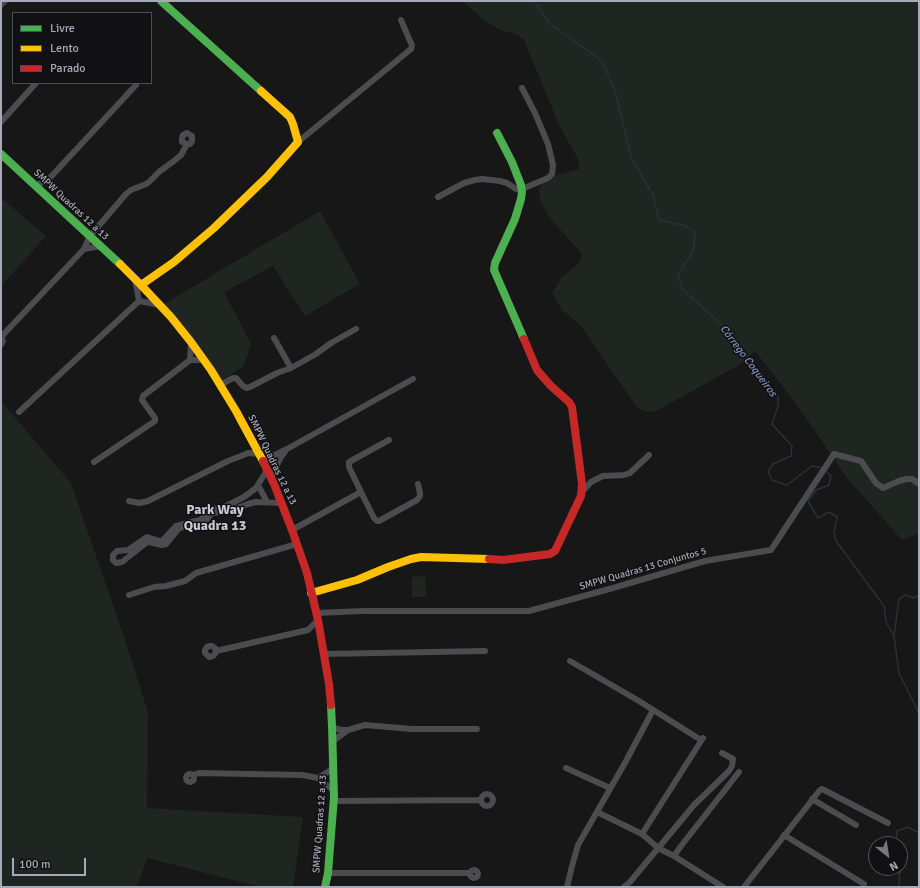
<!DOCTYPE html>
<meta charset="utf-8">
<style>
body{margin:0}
#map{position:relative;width:920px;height:888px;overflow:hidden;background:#171717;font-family:Signika,sans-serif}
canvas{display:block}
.frame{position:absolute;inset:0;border:2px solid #a8a9b8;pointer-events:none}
.legend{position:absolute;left:12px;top:12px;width:140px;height:72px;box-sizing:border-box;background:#111113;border:1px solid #4d4e55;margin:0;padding:5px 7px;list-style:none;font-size:12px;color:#a8a9b8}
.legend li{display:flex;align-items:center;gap:8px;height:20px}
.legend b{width:20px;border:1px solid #4d4e55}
.north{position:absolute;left:868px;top:836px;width:40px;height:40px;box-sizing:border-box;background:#111113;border:1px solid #4d4e55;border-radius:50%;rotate:150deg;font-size:11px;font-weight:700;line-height:16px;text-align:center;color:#a8a9b8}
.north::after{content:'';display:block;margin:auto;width:14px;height:18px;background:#757680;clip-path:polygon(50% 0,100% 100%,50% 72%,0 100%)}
.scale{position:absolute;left:12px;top:858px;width:74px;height:18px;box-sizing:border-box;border:2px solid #a8a9b8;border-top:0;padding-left:5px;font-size:12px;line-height:14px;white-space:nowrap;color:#a8a9b8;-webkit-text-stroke:3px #111113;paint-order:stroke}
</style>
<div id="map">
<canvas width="920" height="888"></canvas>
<div class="frame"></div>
<ul class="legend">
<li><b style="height:5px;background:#4caf50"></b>Livre</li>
<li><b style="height:5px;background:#ffc107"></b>Lento</li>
<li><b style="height:5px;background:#c62828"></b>Parado</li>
</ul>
<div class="north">N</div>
<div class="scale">100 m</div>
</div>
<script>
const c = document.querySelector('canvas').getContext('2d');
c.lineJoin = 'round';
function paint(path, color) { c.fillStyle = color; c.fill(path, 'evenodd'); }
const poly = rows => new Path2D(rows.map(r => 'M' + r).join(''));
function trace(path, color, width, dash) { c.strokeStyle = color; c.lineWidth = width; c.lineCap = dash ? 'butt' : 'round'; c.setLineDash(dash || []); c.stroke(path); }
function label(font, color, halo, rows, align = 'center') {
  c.font = font + ' Signika,sans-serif'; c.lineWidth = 3; c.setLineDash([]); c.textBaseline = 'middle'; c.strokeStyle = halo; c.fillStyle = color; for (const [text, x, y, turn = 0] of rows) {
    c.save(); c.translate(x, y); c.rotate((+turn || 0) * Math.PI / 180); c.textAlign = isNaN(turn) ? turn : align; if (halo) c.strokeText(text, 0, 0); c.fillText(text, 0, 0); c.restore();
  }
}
paint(poly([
 [462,1,919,1,919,533,902,540,847,478,795,402,755,351,741,364,656,411,648,412,638,409,581,326,561,309,552,293,562,277,579,263,582,254,549,217,540,200,539,191,542,183,550,177,579,169,578,159,559,125,524,40,517,34,500,30,484,20],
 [1,198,46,236,1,286],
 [320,211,360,284,305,316,273,266,224,292,251,344,244,366,218,382,161,306],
 [1,401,71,483,124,637,148,712,147,808,303,817,293,887,260,887,147,858,137,887,1,887],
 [425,576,426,597,412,597,412,577]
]), '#1f2621');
trace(poly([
 [534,1,550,24,602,61,615,90,631,157,653,195,659,220,686,226,695,232,693,252,678,274,682,289,725,328,778,397,778,406,772,424,792,446,791,456,773,464,768,472,772,480,787,485,812,466,823,468],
 [826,471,831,476,829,485,816,490,808,501,818,518,829,512,837,517,834,532,836,541,884,606,886,622,894,636],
 [919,596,913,598,906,595,899,599,894,636,899,673,919,713,919,716],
 [896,844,897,831,908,827,919,833],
 [900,858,900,863],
 [899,887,900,868]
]), '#2a2f39', 1.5);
trace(poly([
 [1,5,5,1],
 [1,122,36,83],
 [298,142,411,49,412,45,410,41,401,20],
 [36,185,47,181,136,85],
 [522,189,548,178,552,174,553,165,548,144,535,113,522,88],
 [438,197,464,183,475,180,482,179,500,181,507,183,516,189,522,190],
 [84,249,101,246],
 [135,279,139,301],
 [139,301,160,305],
 [1,337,84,249,90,236,126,194,131,190,146,184,149,182,160,171,174,161,181,155,187,144,190,144,192,141,192,136,187,133,183,135,182,138,182,142,187,144],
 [1,337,3,341,1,345],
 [274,338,291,368],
 [190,360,191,342],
 [220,385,233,378,236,378,243,386,247,388,250,387,277,373,291,368,316,354,331,343,356,329],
 [19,412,139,301],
 [263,461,287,449,413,379],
 [94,462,155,421,155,418,142,400,143,396,190,360,204,360],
 [267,470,256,488,244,497,222,508,209,509,203,518,200,520,176,526,163,540,160,541,147,537,128,550,117,551,113,555,113,560,116,563,122,562,146,543,149,542,162,545,166,544,179,528,204,523,212,513,229,511,248,504,256,502,282,503],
 [271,477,281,457,286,450],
 [258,485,267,502],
 [361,492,374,518,377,521,379,521,417,500,420,496,420,493,418,484],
 [582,492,591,482,603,476,624,475,630,473,649,455],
 [129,501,139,503,148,501,228,461,241,456,248,453,259,454],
 [292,530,361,492,349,467,349,462,389,440],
 [129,595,154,587,166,586,185,581,196,573,297,544],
 [316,613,363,611,529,611,613,588,705,561,771,550,834,454,861,461,876,483,883,488,899,481,907,479,912,479,919,484],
 [216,651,215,648,212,646,209,646,207,647,205,650,205,653,209,657,213,656,215,654,216,651,308,630,318,620],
 [324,654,485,651],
 [570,661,639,701,701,740],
 [332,726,337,729,343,730,348,730,365,725,412,729,477,729],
 [333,741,348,730],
 [566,768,610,788],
 '186 778a4 4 0 1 1 8 0a4 4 0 1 1-8 0Z',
 [193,775,199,773,302,775,318,778,334,791],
 [318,778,334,768],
 '481 800a6 6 0 1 1 12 0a6 6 0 1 1-12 0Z',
 [812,799,856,825],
 [334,801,481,800],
 [597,812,642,834,658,848,674,856,723,887],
 [642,834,703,738],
 [784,835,864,884],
 [674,856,681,846,739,772],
 '470 874a4 4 0 1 1 8 0a4 4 0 1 1-8 0Z',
 [328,873,470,873],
 [567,887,572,866,578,845,626,761,653,710],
 [624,887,630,882,694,805,729,771,732,766,733,759,722,753],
 [744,887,820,790,822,789,888,823]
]), '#4b4b50', 6);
trace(poly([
 [161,1,261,91],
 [497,133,512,162,521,185,522,192,521,199,515,219,495,263,494,270,524,339],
 [1,154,120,264],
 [325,887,328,873,334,797,332,726,331,705]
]), '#4caf50', 8);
trace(poly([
 [120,264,141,285,171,317,191,342,211,370,236,411,263,461],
 [141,285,174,262,214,228,267,177,298,142,293,124,290,117,261,91],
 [311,593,357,580,388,567,411,559,421,557,489,559]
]), '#ffc107', 8);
trace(poly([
 [263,461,274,484,292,530,307,573,318,620,329,684,331,705],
 [489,559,503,560,550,554,555,551,581,496,582,484,572,407,569,402,551,386,537,370,524,339]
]), '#c62828', 8);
label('10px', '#a8a9b8', '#111113', [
 ["SMPW Quadras 12 a 13",71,205,43],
 ["SMPW Quadras 12 a 13",272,460,64],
 ["SMPW Quadras 13 Conjuntos 5",643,569,-16],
 ["SMPW Quadras 12 a 13",320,824,-86]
]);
label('italic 11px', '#7e8eb4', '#111113', [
 ["Córrego Coqueiros",748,361,53]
]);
label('bold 14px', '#c9c9d4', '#111113', [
 ["Park Way",215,510],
 ["Quadra 13",215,526]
]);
</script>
